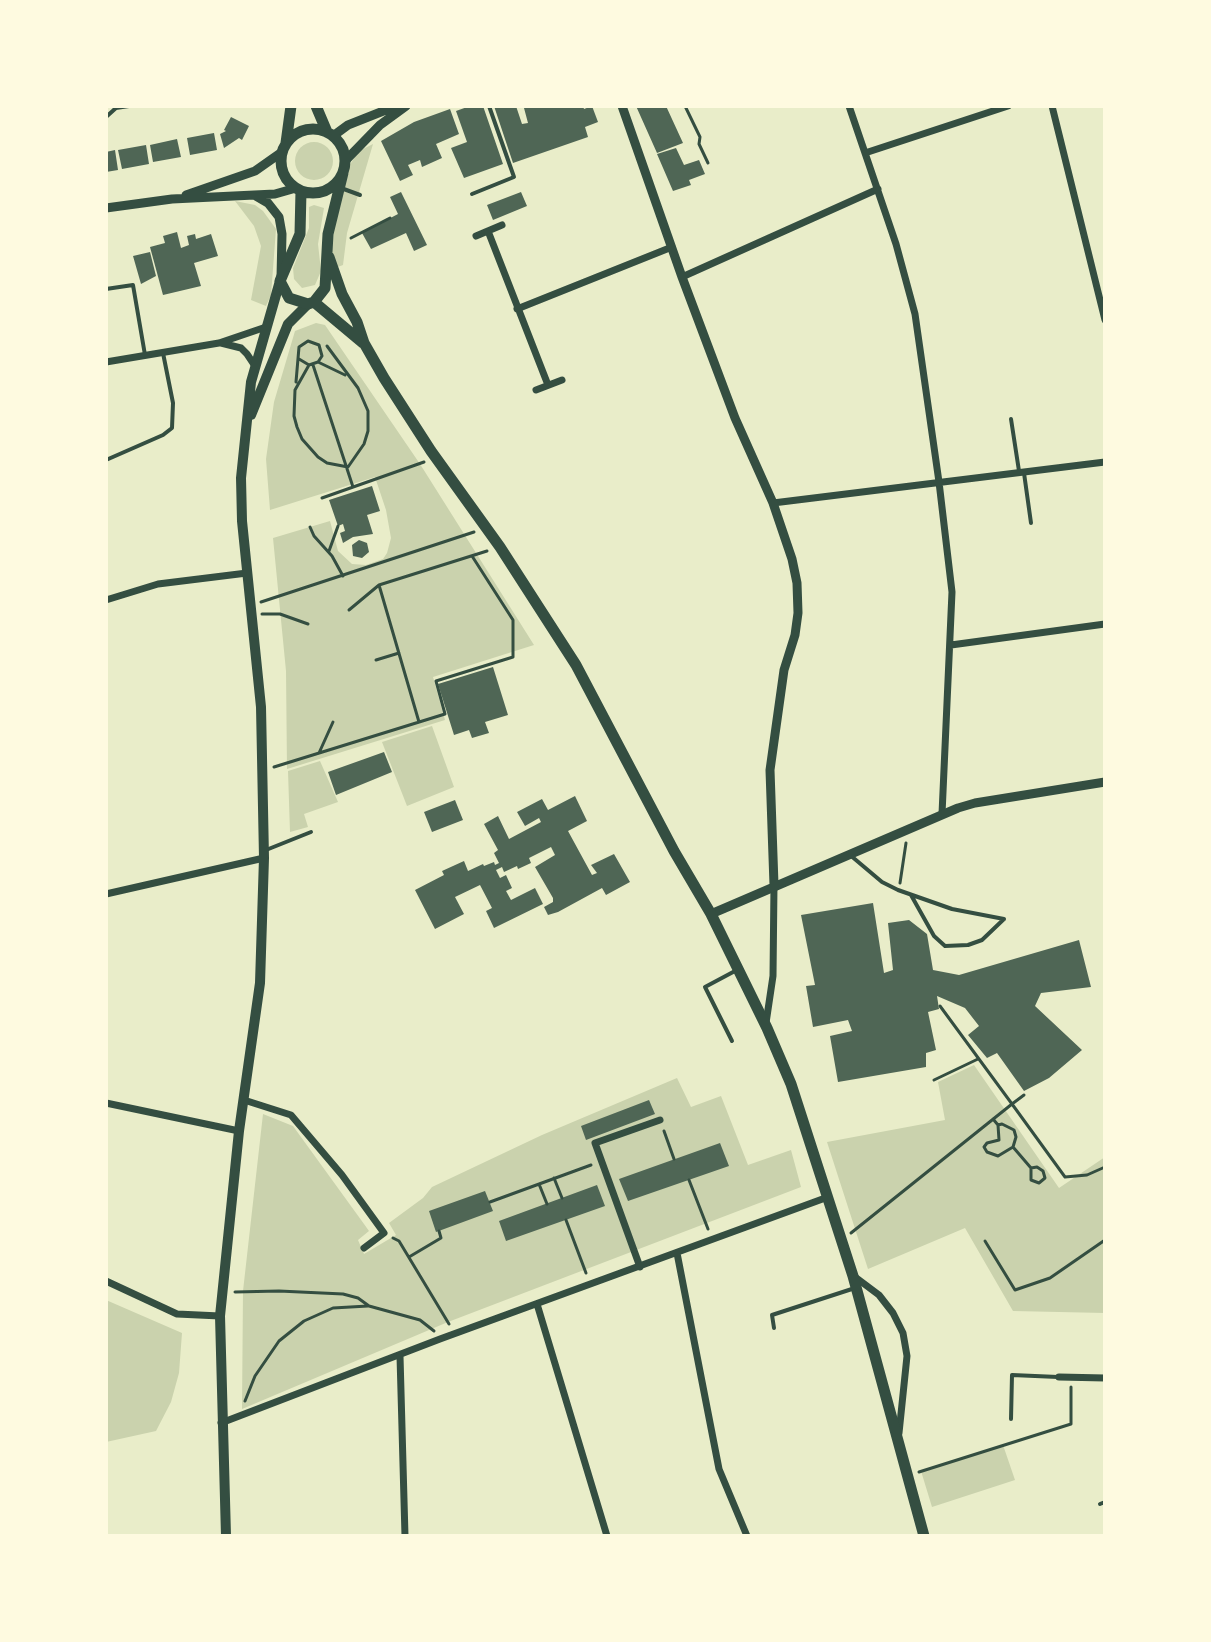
<!DOCTYPE html>
<style>
body{margin:0}
#map{position:relative;width:1211px;height:1642px;overflow:hidden;background:#e9edc9;font-family:Commissioner,sans-serif}
canvas{display:block}
.frame{position:absolute;inset:0;border:108px solid #fefae0;pointer-events:none}
</style>
<div id="map">
<canvas width="1211" height="1642"></canvas>
<div class="frame"></div>
</div>
<script>
const c = document.querySelector('canvas').getContext('2d');
c.lineJoin = 'round';
function paint(path, color) { c.fillStyle = color; c.fill(path, 'evenodd'); }
const poly = rows => new Path2D(rows.map(r => 'M' + r).join(''));
function trace(path, color, width, dash) { c.strokeStyle = color; c.lineWidth = width; c.lineCap = dash ? 'butt' : 'round'; c.setLineDash(dash || []); c.stroke(path); }
paint(poly([
 '295 161a19 19 0 1 1 38 0a19 19 0 1 1-38 0Z',
 [373,144,347,233,343,265,335,268,330,241,349,166,359,151],
 [235,201,255,205,263,211,276,229,271,295,266,306,251,300,261,246,254,226],
 [314,205,324,208,318,244,321,271,315,285,302,288,294,279,293,268,309,228,309,207],
 [316,323,325,325,420,464,534,645,433,677,445,720,287,769,286,671,273,538,330,521,338,551,352,564,366,565,383,559,387,553,391,538,386,510,375,477,270,510,266,459,274,402,295,331],
 [432,726,454,787,407,806,382,742],
 [320,761,338,802,304,814,308,827,290,832,288,771],
 [974,1065,1059,1188,1105,1157,1105,1313,1013,1311,965,1228,868,1269,827,1142,945,1120,938,1082],
 [677,1078,691,1107,721,1096,748,1165,791,1150,801,1187,448,1322,242,1409,243,1291,263,1114,293,1126,364,1224,369,1231,358,1240,364,1254,396,1235,389,1223,423,1198,432,1187,542,1135],
 [106,1300,182,1333,179,1373,171,1402,156,1431,106,1442],
 [1003,1445,1015,1480,932,1507,921,1471]
]), '#cad2ad');
paint(poly([
 [470,106,483,106,503,164,464,178,451,148,467,142,456,111],
 [494,106,516,106,522,124,528,123,524,108,531,106,583,106,584,109,592,106,598,122,585,127,588,137,513,163],
 [636,106,666,106,683,143,657,153],
 [450,109,459,134,436,144,442,158,422,167,420,160,408,165,413,175,400,181,381,141,414,122],
 [231,117,249,126,242,140,239,138,224,148,220,134,226,131,224,130],
 [214,133,217,150,190,155,187,138],
 [177,139,181,157,153,162,150,145],
 [146,145,149,164,122,169,118,150],
 [676,148,684,165,699,160,705,174,689,180,691,185,673,191,657,154],
 [115,150,118,170,106,172,106,152],
 [401,192,427,245,414,251,406,233,371,249,362,233,398,214,390,197],
 [521,192,527,206,493,220,487,205],
 [177,232,181,248,189,245,187,236,195,234,196,239,211,234,218,256,194,263,201,286,163,295,150,247,165,243,163,236],
 [150,252,156,276,141,284,133,256],
 [372,486,380,511,367,515,373,534,353,537,343,543,340,533,345,531,343,524,338,526,329,500],
 [359,540,367,543,369,552,362,558,353,556,352,545],
 [493,667,508,715,485,722,489,733,472,738,469,730,454,735,438,684],
 [384,752,392,772,336,795,328,772],
 [575,796,587,821,568,831,592,875,597,873,591,865,614,854,630,882,606,895,602,888,558,912,548,915,544,907,553,902,553,898,535,867,555,855,551,847,529,858,531,863,518,869,517,866,504,872,502,867,496,870,500,878,506,875,512,888,506,891,511,900,535,888,543,904,494,928,486,911,492,908,480,885,455,897,464,914,435,929,415,890,444,875,442,871,464,861,468,871,483,864,484,866,494,862,495,865,499,863,494,853,498,850,484,824,498,816,509,839,541,822,539,818,525,826,517,812,542,799,548,810],
 [455,800,463,820,432,832,424,812],
 [873,903,884,973,893,970,888,923,909,920,927,934,933,970,959,975,1079,940,1091,987,1041,993,1035,1006,1082,1050,1049,1078,1024,1091,997,1053,987,1058,968,1035,979,1026,965,1008,937,996,939,1009,928,1012,936,1050,926,1053,926,1067,838,1082,830,1036,852,1031,848,1020,813,1027,806,986,815,985,801,915],
 [649,1100,655,1114,586,1140,581,1126],
 [720,1143,729,1166,628,1201,619,1179],
 [597,1185,605,1206,506,1241,499,1221],
 [485,1191,493,1211,436,1232,429,1211]
]), '#4f6655');
trace(poly([
 [685,106,700,137,699,144,708,163],
 [351,238,390,218],
 [318,362,345,375],
 [309,365,295,390,294,416,297,427,302,439,318,457,327,463,348,467,364,444,368,431,368,411,358,388,327,346],
 [313,365,353,487],
 [296,382,299,347,308,341,319,345,322,356,318,362,309,365,299,359],
 [322,498,424,462],
 [310,527,314,536,332,556,343,576],
 [329,551,338,526],
 [379,585,419,722],
 [261,602,474,532],
 [349,610,379,585,487,551],
 [262,614,280,614,308,624],
 [376,660,399,653],
 [319,753,333,722],
 [274,767,445,714,436,681,513,657,513,620,472,556],
 [900,883,906,843],
 [934,1080,978,1059],
 [1024,1095,1012,1104,1065,1177,1087,1175,1105,1167],
 [993,1119,998,1125,999,1140,987,1143,984,1147,987,1152,998,1156,1013,1147,1031,1168,1031,1180,1039,1183,1045,1178,1043,1171,1037,1167,1031,1168],
 [998,1125,1002,1124,1014,1130,1016,1137,1013,1147],
 [664,1131,674,1159],
 [554,1178,562,1198],
 [689,1180,708,1229],
 [539,1184,547,1204],
 [490,1202,591,1165],
 [566,1220,586,1273],
 [851,1233,1012,1104,940,1006],
 [393,1238,399,1241,449,1324],
 [985,1241,1015,1290,1050,1278,1105,1240],
 [409,1257,441,1238,439,1231],
 [235,1292,279,1291,343,1294,358,1298,369,1306,420,1320,434,1331],
 [245,1401,255,1376,279,1341,304,1321,333,1308,368,1306],
 [919,1472,1071,1424,1071,1387]
]), '#344e41', 3);
trace(poly([
 [106,117,116,108,129,106],
 [341,188,360,195],
 [472,194,514,177,489,106],
 [106,289,133,285,145,355],
 [1011,419,1019,471],
 [106,460,163,435,172,428,173,403,163,353],
 [1024,473,1031,523],
 [266,850,311,832],
 [850,855,882,882,898,890,952,909,1004,919],
 [911,895,934,936,945,946,968,945,982,940,1004,919],
 [732,1041,705,987,735,971],
 [774,1328,772,1315,855,1288],
 [1011,1419,1012,1375,1058,1377],
 [1100,1504,1105,1502]
]), '#344e41', 4);
trace(poly([
 [849,106,896,244,915,314,939,482,952,592,942,814],
 [1052,106,1105,320],
 [865,153,1008,106],
 [488,231,548,385],
 [476,236,502,225],
 [682,277,878,189],
 [517,309,672,247],
 [221,343,241,348,247,354,255,366],
 [106,362,219,343,266,327],
 [536,390,562,380],
 [773,503,1105,462],
 [106,600,158,584,247,573],
 [951,645,1105,624],
 [106,894,264,858],
 [766,1023,773,976,774,885],
 [244,1100,291,1115,342,1175,384,1233,364,1248],
 [106,1103,239,1131],
 [677,1253,719,1469,747,1536],
 [640,1267,595,1143,660,1120],
 [855,1277,879,1295,893,1313,903,1333,907,1356,899,1433],
 [106,1281,177,1314,220,1316],
 [537,1304,607,1536],
 [400,1356,405,1536],
 [1059,1377,1105,1378],
 [221,1423,440,1339,828,1197]
]), '#344e41', 7);
trace(poly([
 [622,106,682,277,735,418,773,503,792,559,797,583,798,613,795,635,784,670,770,770,774,885],
 [333,136,348,125,396,106],
 [345,161,380,125,406,106],
 [186,195,255,171,282,152],
 [256,196,268,203,279,217,282,234,281,277],
 [106,208,172,199,275,194,296,188],
 [711,914,958,808,975,803,1105,782]
]), '#344e41', 9);
trace(poly([
 [251,415,288,324,308,304],
 [226,1536,220,1316,239,1131,260,983,264,858,261,707,242,521,241,478,251,382,280,281]
]), '#344e41', 10);
trace(poly([
 [316,106,327,132],
 '281 161a32 32 0 1 1 64 0a32 32 0 1 1-64 0Z',
 [286,143,291,106],
 [301,191,300,234,280,281,289,298,308,304,314,302,325,288,328,234,343,173],
 [329,257,342,294,357,322,364,343,384,378,431,451,500,547,576,665,674,851,711,914,767,1028,791,1084,853,1276,924,1536],
 [314,302,363,343]
]), '#344e41', 11);
</script>
